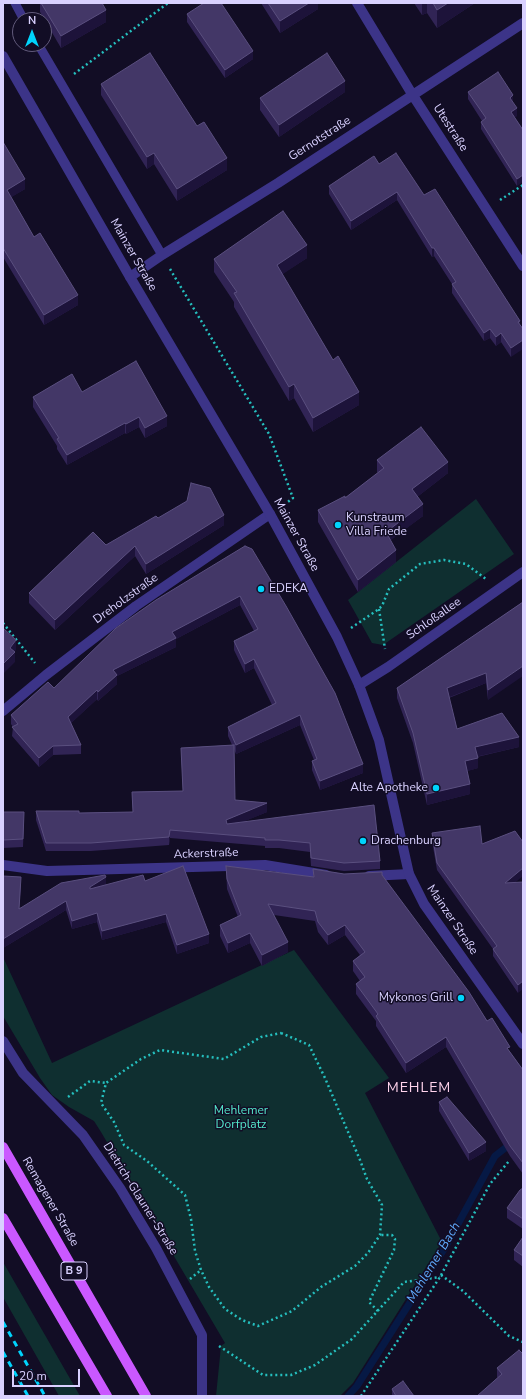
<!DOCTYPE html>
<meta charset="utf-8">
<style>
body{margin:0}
#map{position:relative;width:526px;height:1399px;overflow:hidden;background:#120d25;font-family:"Nunito Sans",sans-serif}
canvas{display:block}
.frame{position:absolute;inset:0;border:4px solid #d9d1ff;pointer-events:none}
.north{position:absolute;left:12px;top:12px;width:40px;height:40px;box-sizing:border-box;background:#120d25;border:1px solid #625b7c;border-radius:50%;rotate:0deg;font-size:11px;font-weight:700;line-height:16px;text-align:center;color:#d9d1ff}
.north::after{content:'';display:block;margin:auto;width:14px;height:18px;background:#00d4fc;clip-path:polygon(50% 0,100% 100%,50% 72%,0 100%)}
.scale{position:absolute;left:12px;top:1369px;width:68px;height:18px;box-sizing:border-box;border:2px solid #d9d1ff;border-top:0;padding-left:5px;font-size:12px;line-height:14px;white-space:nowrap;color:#d9d1ff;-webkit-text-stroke:3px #120d25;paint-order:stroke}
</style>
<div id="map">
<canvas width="526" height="1399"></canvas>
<div class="frame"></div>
<div class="north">N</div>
<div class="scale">20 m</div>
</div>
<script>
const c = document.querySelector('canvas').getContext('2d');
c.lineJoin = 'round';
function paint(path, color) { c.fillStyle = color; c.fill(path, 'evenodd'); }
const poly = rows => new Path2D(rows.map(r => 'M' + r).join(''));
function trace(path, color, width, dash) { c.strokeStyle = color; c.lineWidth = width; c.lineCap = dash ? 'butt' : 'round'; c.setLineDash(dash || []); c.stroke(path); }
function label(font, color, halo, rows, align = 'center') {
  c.font = font + ' "Nunito Sans",sans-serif'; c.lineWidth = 3; c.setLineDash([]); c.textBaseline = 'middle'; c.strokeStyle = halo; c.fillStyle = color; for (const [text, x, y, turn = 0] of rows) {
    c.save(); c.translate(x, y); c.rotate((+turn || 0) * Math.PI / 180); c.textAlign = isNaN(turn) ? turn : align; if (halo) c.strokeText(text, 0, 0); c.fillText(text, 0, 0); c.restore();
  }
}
paint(poly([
 [476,499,514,554,383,645,372,643,348,600],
 [294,950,389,1078,365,1093,442,1242,353,1383,340,1396,216,1396,221,1346,225,1343,101,1132,94,1121,69,1107,52,1095,40,1078,3,1016,3,957,52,1063],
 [3,1262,80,1396,59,1396,3,1297]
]), '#0f2f30');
trace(poly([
 [348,1396,357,1386,446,1246,495,1156,523,1134]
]), '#061945', 7);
trace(poly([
 [74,74,168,3],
 [500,200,523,185],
 [170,269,269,434,293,498,284,505],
 [379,609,385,649],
 [3,623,35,663],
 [351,628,376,611,382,606,389,589,420,564,444,560,466,564,486,579],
 [281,1033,309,1045,325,1078,360,1160,367,1179,382,1205,380,1235,368,1253,355,1266,321,1287,292,1311,258,1326,242,1320,225,1309,209,1287,201,1270,195,1251,191,1219,185,1195,147,1161,124,1145,114,1122,101,1103,106,1083,141,1059,160,1050,224,1059,261,1037,281,1033],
 [68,1097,90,1081,106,1083],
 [441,1275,463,1291,509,1336,523,1342],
 [190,1279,201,1270],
 [378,1311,369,1302,394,1250,395,1239,392,1235,380,1235],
 [219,1346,263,1375,291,1375,315,1365,352,1339,404,1282,440,1277],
 [361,1396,440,1277,490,1184,509,1161]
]), '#25bfbe', 2.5, [2, 3]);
trace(poly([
 [15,3,24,20],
 [38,44,162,255]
]), '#3c3488', 9);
trace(poly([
 [357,3,412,94,523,266],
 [130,277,162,255,278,183,523,23],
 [359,685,388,667,523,572],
 [3,711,46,675,136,606,270,514],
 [3,865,47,871,265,865,326,875],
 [369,876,409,874],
 [3,1041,23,1073,83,1135,120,1188,156,1248,202,1335,202,1396]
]), '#3c3488', 10);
trace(poly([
 [3,56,130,277,270,514,337,637,359,685,379,740,409,874,424,904,523,1044]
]), '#3c3488', 10);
trace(poly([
 [3,1147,146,1396],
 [3,1218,107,1396]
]), '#ca58ff', 10);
trace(poly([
 [3,1322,45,1396],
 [3,1352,28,1396]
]), '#00d4fc', 3, [6, 5]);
paint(poly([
 [40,3,102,3,106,22,61,48,40,12],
 [261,3,318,3,318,9,280,33],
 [414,3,475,3,437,28,427,13,422,15],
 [187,14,253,59,225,78,187,22],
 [101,84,197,126,227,170,177,201,154,164,147,169,101,95],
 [345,92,279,137,260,110,260,98],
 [468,92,513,103,517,116,514,117,523,130,517,186,481,129,481,122,482,121,468,99],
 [3,142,25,189,11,197,34,237,78,305,44,325,3,257],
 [379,164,424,195,520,321,511,357,501,342,496,346,490,338,484,341,452,293,452,284,434,256,432,257,397,200,351,230,329,194,329,186],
 [307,258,282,274,359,405,313,432,294,398,289,401,234,307,234,302,214,272,214,259],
 [82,392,167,426,145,438,139,427,126,434,125,433,67,465,57,449,57,446,33,407,33,397],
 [377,460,448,473,417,497,423,516,390,540,396,562,358,592,318,522,318,510,345,498,378,473,377,472],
 [158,518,224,525,146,574,135,556,55,630,29,603,29,593,106,545],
 [245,546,363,773,320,790,312,770,312,761,314,760,300,725,236,754,234,749,235,800,267,812,242,822,380,861,380,869,344,871,311,866,310,852,279,848,265,848,265,846,170,838,169,845,91,851,46,851,36,820,36,811,79,813,133,812,132,792,183,791,181,748,232,745,228,736,228,727,272,705,254,668,245,673,234,650,234,641,254,631,240,605,176,639,176,647,117,676,117,684,98,701,97,699,71,723,81,745,81,754,53,755,39,767,12,736,13,727,11,724,11,715,54,688],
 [523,602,488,700,486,683,449,698,457,729,519,747,477,757,478,768,467,771,470,794,427,805,413,743,397,698,397,688],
 [3,812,24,820,23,847,3,848],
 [432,833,482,844,515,883,523,882,518,993,493,956,493,949,437,870,432,841],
 [226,866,313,877,313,869,344,874,382,875,523,1070,523,1174,510,1156,446,1047,406,1073,376,1026,376,1021,356,994,356,984,360,981,353,971,353,961,360,955,345,935,328,945,318,932,315,921,274,915,288,952,262,966,250,943,228,953,220,936,220,925,238,917,227,889],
 [3,876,21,886,19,908,106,885,145,881,209,943,177,954,166,922,102,940,97,922,72,929,66,910,3,948],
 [439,1102,486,1151,469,1161,439,1111],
 [523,1188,523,1229,507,1218,507,1208],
 [523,1237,523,1267,514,1260,514,1250],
 [523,1354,498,1378,497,1377,497,1368],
 [392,1389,414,1396,392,1396]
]), '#312455');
paint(poly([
 [309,3,318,3,318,9,280,33,280,21],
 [422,3,427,3,427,13,422,15],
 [448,3,475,3,437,28,437,10],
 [106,10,106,22,61,48,61,36],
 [253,51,253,59,225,78,225,70],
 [345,81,345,92,279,137,279,125],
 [513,95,513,103,510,98],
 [517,108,517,116,511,120,511,112],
 [154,153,154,164,147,169,147,157],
 [227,158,227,170,177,201,177,189],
 [523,175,523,182,517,186,517,179],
 [25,179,25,189,7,200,7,190],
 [397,192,397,200,351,230,351,221],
 [307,245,307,258,277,278,277,265],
 [432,248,434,248,434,256,432,257],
 [78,295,78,305,44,325,44,315],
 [490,329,490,338,484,341,484,333],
 [501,333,501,342,496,346,496,337],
 [523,340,523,349,511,357,511,348],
 [294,384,294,398,289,401,289,387],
 [359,392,359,405,313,432,313,418],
 [167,416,167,426,145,438,145,428],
 [139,417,139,427,126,434,126,424],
 [125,423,125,433,67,465,67,455],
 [448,462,448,473,412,501,412,489],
 [423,504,423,516,386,544,386,532],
 [224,515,224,525,146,574,146,564],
 [135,546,135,556,55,630,55,620],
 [396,550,396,562,358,592,358,580],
 [240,596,240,605,176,639,176,647,117,676,117,684,98,701,98,692,113,670,172,632],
 [16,640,16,650,12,655,15,652,15,662,3,674,3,664,10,648],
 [254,659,254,668,245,673,245,664],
 [523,666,523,676,488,700,488,690],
 [486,673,486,683,447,698,447,688],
 [97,690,97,699,68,726,68,717],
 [300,715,300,725,236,754,236,745],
 [519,737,519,747,475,757,475,747],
 [53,746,53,755,39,767,39,758],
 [478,758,478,768,465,772,465,761],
 [363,764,363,773,320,790,320,781],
 [470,784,470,794,427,805,427,794],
 [267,803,267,812,226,829,226,820],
 [170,830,170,838,169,845,169,837],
 [523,868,523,876,505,891,505,883],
 [106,877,106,886,90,896,90,887],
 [66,901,66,910,3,948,3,939],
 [97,913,97,922,72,929,72,921],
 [166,914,166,922,102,940,102,931],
 [345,925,345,935,328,945,328,935],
 [250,933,250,943,228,953,228,943],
 [209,934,209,943,177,954,177,945],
 [288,942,288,952,262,966,262,955],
 [523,981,523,989,518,993,518,985],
 [446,1037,446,1047,406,1073,406,1063],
 [486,1142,486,1151,469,1161,469,1153]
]), '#1d133a');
const building = poly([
 [41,3,102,3,106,10,61,36,41,3],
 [204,3,221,3,253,51,225,70,187,14,204,3],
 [268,3,309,3,280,21,268,3],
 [433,3,448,3,437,10,433,3],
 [150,53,197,126,204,122,227,158,177,189,154,153,147,157,101,84,150,53],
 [327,53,345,81,279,125,260,98,327,53],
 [498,72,513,95,510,98,517,108,511,112,523,130,523,175,517,179,481,122,486,118,468,92,498,72],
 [3,142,25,179,7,190,34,237,40,233,78,295,44,315,3,248,3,142],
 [396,153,424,195,435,189,520,321,518,322,523,329,523,340,511,348,501,333,496,337,490,329,484,333,452,284,456,282,434,248,432,248,397,192,351,221,329,186,374,156,379,164,396,153],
 [283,211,307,245,277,265,333,360,338,356,359,392,313,418,294,384,289,387,234,293,237,292,214,259,283,211],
 [136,361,167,416,145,428,139,417,126,424,125,423,67,455,57,439,59,438,33,397,72,374,82,392,136,361],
 [421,427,448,462,412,489,423,504,386,532,396,550,358,580,318,510,345,496,345,498,384,468,377,460,421,427],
 [191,483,210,488,224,515,146,564,135,546,55,620,29,593,93,532,106,545,156,516,158,518,187,501,191,483],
 [245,546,252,549,286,606,335,693,363,764,320,781,312,761,317,759,300,715,236,745,228,727,276,703,254,659,245,664,234,641,258,629,240,596,172,632,176,638,113,670,117,675,98,692,97,690,68,717,81,745,53,746,39,758,12,727,18,724,11,715,48,682,54,688,116,628,156,600,245,546],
 [523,602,523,666,488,690,486,673,447,688,457,729,502,713,519,737,475,747,478,758,465,761,470,784,427,794,413,733,397,688,523,602],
 [3,628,16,640,10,648,15,652,3,664,3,628],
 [234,745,235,800,267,803,226,820,227,824,374,805,380,861,344,863,311,858,310,843,279,840,265,840,265,838,170,830,169,837,91,843,46,843,36,811,79,811,79,813,133,812,132,792,183,791,181,748,234,745],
 [3,812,24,812,23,839,3,840,3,812],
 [480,826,482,844,515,831,523,842,523,868,505,883,523,882,523,981,518,985,493,949,497,946,437,863,432,833,480,826],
 [183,866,209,934,177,945,166,914,102,931,97,913,72,921,66,901,3,939,3,876,21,877,19,909,61,883,105,875,106,877,90,887,90,889,143,875,145,881,183,866],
 [226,866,314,877,313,869,344,874,382,872,382,875,469,992,487,1021,492,1018,510,1047,507,1048,523,1070,523,1163,510,1146,446,1037,406,1063,376,1016,378,1014,356,984,365,977,353,961,365,952,345,925,328,935,318,922,315,911,268,904,288,942,262,955,250,933,228,943,220,925,241,915,227,879,226,866],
 [447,1097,486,1142,469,1153,439,1102,447,1097],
 [523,1188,523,1219,507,1208,520,1190,523,1188],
 [523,1237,523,1256,514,1250,523,1237],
 [519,1350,523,1354,523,1396,477,1396,502,1374,497,1368,519,1350],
 [403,1381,414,1396,396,1396,392,1389,403,1381]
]);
paint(building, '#433767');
trace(building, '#5a4f7f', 1);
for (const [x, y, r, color] of [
 [338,525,4,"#00d4fc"],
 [261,589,4,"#00d4fc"],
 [436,788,4,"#00d4fc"],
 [363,841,4,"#00d4fc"],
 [461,998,4,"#00d4fc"]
]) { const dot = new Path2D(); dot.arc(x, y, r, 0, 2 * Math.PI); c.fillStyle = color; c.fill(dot); trace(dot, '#120d25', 1.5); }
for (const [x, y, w] of [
 [74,1271,26]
]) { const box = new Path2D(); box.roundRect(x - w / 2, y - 9, w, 18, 3); c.fillStyle = '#120d25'; c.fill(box); trace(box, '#d9d1ff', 1); }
label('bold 11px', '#d9d1ff', null, [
 ["B 9",74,1271]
]);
label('12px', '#d9d1ff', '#120d25', [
 ["Utestraße",450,128,57],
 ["Gernotstraße",320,139,-33],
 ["Mainzer Straße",133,255,60],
 ["Mainzer Straße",296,535,61],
 ["Dreholzstraße",126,599,-36],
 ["Schloßallee",434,619,-35],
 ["Ackerstraße",206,854,-2],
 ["Mainzer Straße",452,920,56],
 ["Dietrich-Glauner-Straße",140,1199,58],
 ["Remagener Straße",50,1202,60]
]);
label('12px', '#d9d1ff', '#120d25', [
 ["Kunstraum",346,518],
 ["Villa Friede",346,532],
 ["EDEKA",269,589],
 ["Alte Apotheke",428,788,"right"],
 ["Drachenburg",371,841],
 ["Mykonos Grill",453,998,"right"]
], 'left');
label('12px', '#54e8cc', '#120d25', [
 ["Mehlemer",241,1111],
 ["Dorfplatz",241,1125]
]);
label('italic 13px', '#5fabff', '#120d25', [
 ["Mehlemer Bach",434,1263,-59]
]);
c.letterSpacing = '1px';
label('14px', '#ffd3ec', '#120d25', [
 ["MEHLEM",419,1089]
]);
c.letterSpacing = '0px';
</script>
